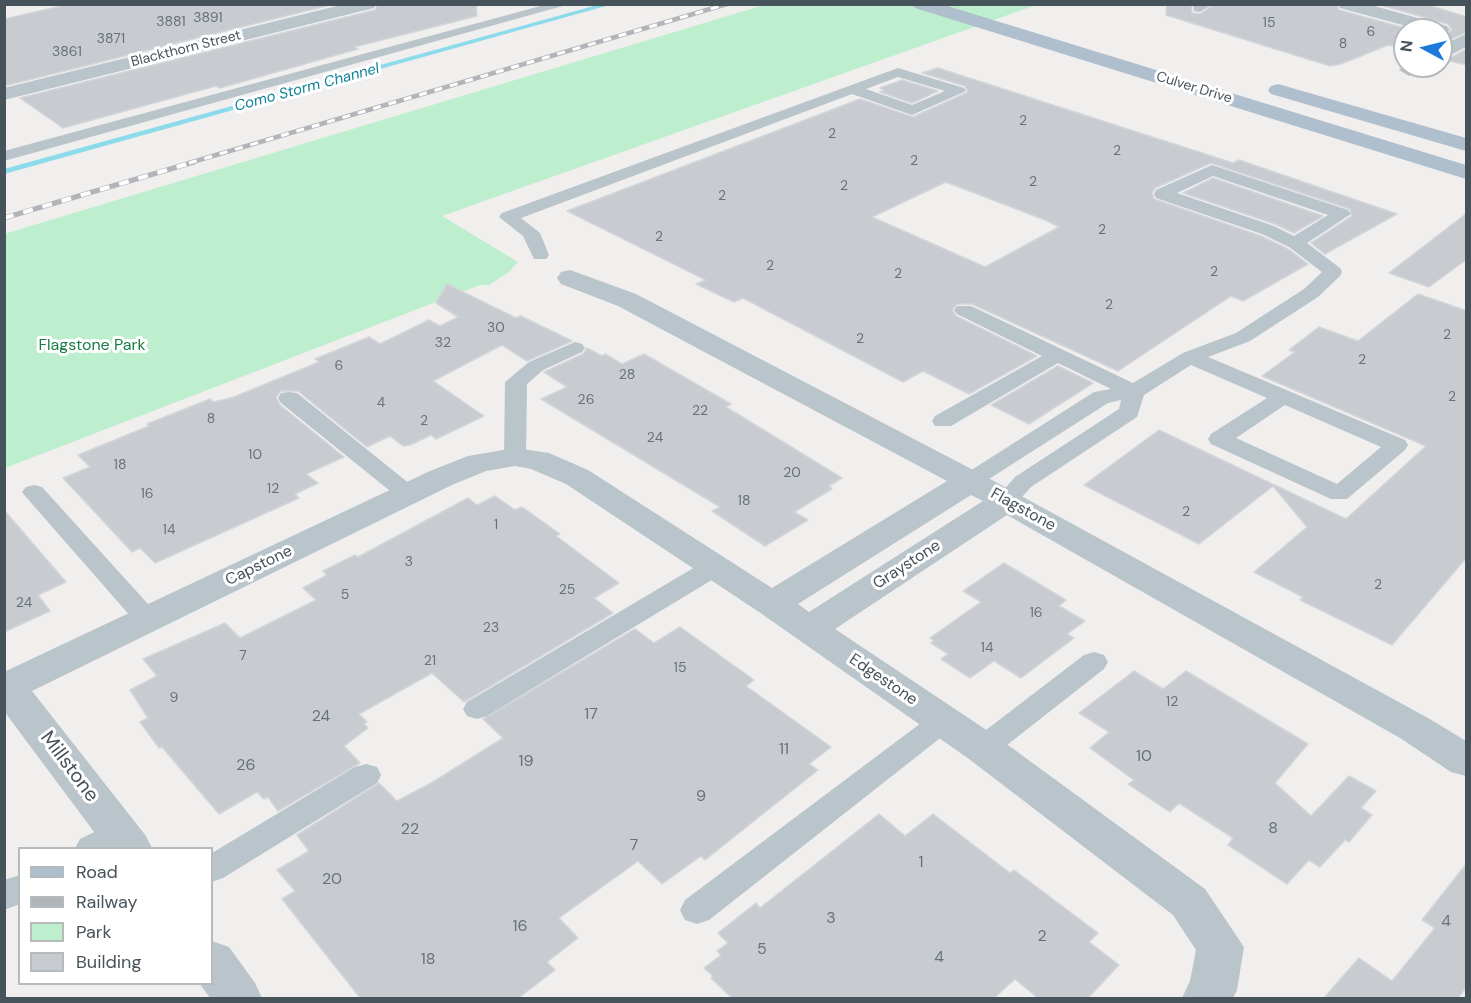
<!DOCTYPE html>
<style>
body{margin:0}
#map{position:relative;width:1471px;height:1003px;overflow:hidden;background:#f1eeee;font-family:"DM Sans",sans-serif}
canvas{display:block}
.frame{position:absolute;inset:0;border:6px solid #47535b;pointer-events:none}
.legend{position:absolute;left:18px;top:847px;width:195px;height:138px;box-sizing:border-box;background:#fff;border:2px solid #b5babd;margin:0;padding:8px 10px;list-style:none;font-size:18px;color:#47535b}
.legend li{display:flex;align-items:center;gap:12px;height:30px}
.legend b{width:30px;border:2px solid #b5babd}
.north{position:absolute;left:1393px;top:18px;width:60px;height:60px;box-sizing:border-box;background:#fff;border:2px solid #b5babd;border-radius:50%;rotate:277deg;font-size:16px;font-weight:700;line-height:24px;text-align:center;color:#47535b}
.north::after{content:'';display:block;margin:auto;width:21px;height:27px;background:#1d7add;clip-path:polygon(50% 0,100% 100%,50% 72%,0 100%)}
</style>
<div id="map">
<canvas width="1471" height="1003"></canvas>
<div class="frame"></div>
<ul class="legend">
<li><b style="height:8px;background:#afbfcd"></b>Road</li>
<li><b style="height:8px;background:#b1b4b9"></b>Railway</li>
<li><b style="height:16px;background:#bdeece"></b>Park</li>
<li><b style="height:16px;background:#c8ccd1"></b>Building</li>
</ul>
<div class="north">N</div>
</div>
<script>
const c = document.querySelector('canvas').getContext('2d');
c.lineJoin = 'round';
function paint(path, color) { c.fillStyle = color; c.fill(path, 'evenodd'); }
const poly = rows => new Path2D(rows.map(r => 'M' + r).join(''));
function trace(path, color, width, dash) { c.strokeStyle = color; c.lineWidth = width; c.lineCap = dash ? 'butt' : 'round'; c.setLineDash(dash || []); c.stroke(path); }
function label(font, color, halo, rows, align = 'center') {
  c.font = font + ' "DM Sans",sans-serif'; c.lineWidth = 6; c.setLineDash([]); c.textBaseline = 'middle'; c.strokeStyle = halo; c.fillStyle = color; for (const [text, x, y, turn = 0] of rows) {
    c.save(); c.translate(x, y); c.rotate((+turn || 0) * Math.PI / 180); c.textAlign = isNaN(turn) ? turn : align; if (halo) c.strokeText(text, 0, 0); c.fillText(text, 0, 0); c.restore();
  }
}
paint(poly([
 [764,5,1036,5,442,216,518,262,509,272,489,285,480,285,5,468,4,234]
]), '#bdeece');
paint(poly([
 [601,4,613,4,4,174,4,169,601,4]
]), '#8bdbea');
const building = poly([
 [71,4,334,4,4,86,4,19,71,4],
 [378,4,476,4,477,16,354,47,358,49,220,88,216,86,63,128,20,98,375,10,378,4],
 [1167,4,1191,4,1192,13,1200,14,1215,4,1336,4,1339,10,1412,30,1405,30,1405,49,1388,45,1341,64,1330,66,1166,15,1167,4],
 [1377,4,1425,4,1467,17,1467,32,1441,44,1441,37,1452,30,1448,24,1377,4],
 [1467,49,1467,65,1446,60,1467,49],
 [938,68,1233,163,1239,160,1397,214,1325,254,1311,243,1352,216,1350,209,1211,163,1155,188,1152,193,1154,199,1261,236,1288,249,1308,264,1243,301,1231,296,1118,371,972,304,957,304,952,310,956,316,1037,356,969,394,923,371,903,382,743,298,734,302,696,284,706,280,567,211,860,99,913,117,968,92,965,86,922,73,938,68],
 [946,182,1045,220,1059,227,985,267,872,217,946,182],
 [902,80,938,91,912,103,880,92,884,90,880,88,902,80],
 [1213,178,1323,216,1294,233,1275,224,1183,193,1213,178],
 [1467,213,1467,259,1429,287,1389,273,1467,213],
 [447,284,516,318,521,316,572,341,527,361,502,345,433,381,484,416,436,439,431,435,410,445,403,446,390,436,367,447,298,391,281,391,276,397,280,405,344,457,306,474,318,483,295,494,299,498,155,563,140,548,132,552,63,478,90,467,78,455,149,426,147,424,210,399,214,402,234,397,319,362,315,359,369,337,380,344,429,320,440,326,458,317,436,303,447,284],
 [1418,294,1467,311,1467,557,1392,645,1300,600,1303,597,1254,572,1307,527,1273,486,1199,544,1084,485,1159,430,1346,519,1426,446,1262,376,1295,352,1289,350,1319,327,1358,341,1418,294],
 [587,348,602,356,605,354,622,364,644,354,731,404,726,407,842,478,829,486,832,489,794,512,808,520,765,546,712,511,720,507,541,399,567,387,544,372,583,354,587,348],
 [1058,366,1093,383,1029,424,991,405,1058,366],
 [495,496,515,510,522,507,560,534,556,536,619,583,594,598,613,613,464,702,432,673,359,714,367,722,364,724,368,728,344,746,360,763,278,811,268,797,264,799,257,792,219,814,162,747,159,748,140,722,148,718,130,690,157,676,143,659,225,623,240,638,316,600,303,588,327,575,323,571,355,555,358,557,468,498,477,505,495,496],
 [4,510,66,582,38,595,50,611,4,632,4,510],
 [1004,563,1066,600,1059,606,1085,621,1067,634,1074,638,1021,678,994,661,970,678,941,659,948,654,931,643,934,641,930,638,981,602,963,591,1004,563],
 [680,627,754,680,746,686,831,747,809,764,818,770,705,860,701,856,662,884,638,861,559,918,578,938,547,962,555,970,517,999,361,999,282,899,295,891,277,870,309,851,297,835,379,783,397,801,433,782,503,738,483,719,635,629,654,643,680,627],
 [1134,671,1163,689,1186,671,1308,744,1275,783,1311,816,1349,776,1376,791,1361,808,1372,815,1349,842,1345,840,1320,867,1309,860,1287,884,1228,845,1233,838,1179,803,1170,812,1128,784,1134,780,1090,748,1109,732,1079,713,1134,671],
 [879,814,905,836,933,814,1010,873,1014,870,1098,933,1089,942,1119,965,1087,999,1039,999,1015,979,993,999,733,999,711,978,713,976,704,968,721,955,717,951,728,943,718,933,756,903,760,908,879,814],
 [1467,863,1467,986,1457,999,1323,999,1359,958,1392,981,1435,928,1422,920,1467,863]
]);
paint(building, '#c8ccd1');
trace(building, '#d2d5da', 1.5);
paint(poly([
 [548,4,570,4,4,161,4,151,548,4],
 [898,68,964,88,966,91,912,115,852,94,521,218,540,233,549,255,546,259,534,259,523,236,499,217,502,213,898,68],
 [898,77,945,91,912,105,866,89,898,77],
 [1212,165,1348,210,1351,214,1307,243,1340,268,1342,272,1340,276,1318,297,1250,341,1208,357,1405,440,1408,445,1405,450,1347,499,1331,499,1211,444,1208,439,1211,434,1267,398,1191,365,1144,395,1137,417,1031,487,1014,506,1006,508,998,506,994,501,1015,477,1119,409,1121,400,1108,403,978,486,962,486,958,481,962,476,1094,392,1111,389,1058,363,951,426,935,426,932,421,935,416,1042,356,957,314,954,310,957,306,971,306,1133,383,1183,353,1236,333,1304,289,1322,272,1289,247,1262,234,1156,198,1154,194,1156,190,1212,165],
 [1213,176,1328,215,1294,236,1274,226,1177,193,1213,176],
 [1285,405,1381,447,1337,484,1236,438,1285,405],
 [575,342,582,344,585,348,582,352,543,370,527,384,526,457,523,462,507,462,504,457,505,382,529,362,575,342],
 [289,392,297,393,416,489,420,494,416,499,400,499,281,403,278,398,281,393,289,392],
 [34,485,42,487,157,614,161,620,157,626,148,629,139,626,26,497,22,492,26,487,34,485],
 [716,558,725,560,729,566,725,572,487,716,477,719,467,716,463,709,467,702,707,560,716,558],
 [1094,652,1104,655,1108,662,1104,669,993,756,983,759,973,756,968,748,973,740,1084,655,1094,652],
 [943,710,953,714,958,721,953,728,709,920,697,924,685,920,680,910,685,900,933,714,943,710],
 [366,764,377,767,381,775,377,783,223,878,212,882,212,853,355,767,366,764],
 [119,820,130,824,135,833,130,842,118,848,75,848,80,839,119,820],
 [20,875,20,904,4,910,4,880,20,875]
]), '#bac4cb');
paint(poly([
 [345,4,376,4,374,8,4,100,4,88,345,4],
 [1193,4,1213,4,1200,12,1194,11,1193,4],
 [1338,4,1367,4,1447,26,1450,30,1441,35,1441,30,1421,30,1340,8,1338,4],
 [1466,34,1466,47,1441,60,1441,46,1466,34],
 [1405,64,1405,66,1427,66,1424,70,1409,76,1399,70,1405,64],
 [570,270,636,294,981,474,1428,718,1466,741,1466,776,1451,772,1400,738,1007,515,835,629,997,737,1205,889,1244,947,1237,990,1233,998,1182,998,1190,981,1196,950,1173,915,969,759,759,612,566,484,531,469,515,466,486,471,452,485,32,691,146,836,152,848,106,848,4,711,4,672,430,471,468,456,515,448,549,453,588,470,772,588,947,481,618,306,561,284,557,278,561,272,570,270],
 [971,495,983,501,809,612,798,604,971,495],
 [212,941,229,947,255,983,262,998,210,998,200,984,212,984,212,941]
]), '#bac4cb');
paint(poly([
 [913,4,941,4,1466,165,1466,179,915,8,913,4],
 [1278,84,1466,138,1466,151,1271,94,1268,90,1271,86,1278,84]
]), '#afbfcd');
const railFar1 = poly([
 [189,163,727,4]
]);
const rail = poly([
 [4,218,194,162]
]);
trace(railFar1, '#b1b4b9', 4.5);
trace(rail, '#b1b4b9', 5);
trace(railFar1, '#fff', 3, [8]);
trace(rail, '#fff', 4, [10]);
label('14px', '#677178', null, [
 ["3891",208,18],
 ["3881",171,22],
 ["15",1269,23],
 ["6",1371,32],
 ["3871",111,39],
 ["8",1343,44],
 ["3861",67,52],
 ["2",1023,121],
 ["2",832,134],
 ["2",1117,151],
 ["2",914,161],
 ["2",1033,182],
 ["2",844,186],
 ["2",722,196],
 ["2",1102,230],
 ["2",659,237],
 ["2",770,266],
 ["2",1214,272],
 ["2",898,274],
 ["2",1109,305],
 ["30",496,328],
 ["2",1447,335],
 ["2",860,339],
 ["32",443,343],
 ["2",1362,360],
 ["6",339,366],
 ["28",627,375],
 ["2",1452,397],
 ["26",586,400],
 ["4",381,403],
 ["22",700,411],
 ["8",211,419],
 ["2",424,421],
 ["24",655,438],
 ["10",255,455],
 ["18",120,465],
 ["20",792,473],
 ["12",273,489],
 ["16",147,494],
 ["18",744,501],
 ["2",1186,512],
 ["1",496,525],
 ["14",169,530],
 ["3",409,562],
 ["2",1378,585],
 ["25",567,590],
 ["5",345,595],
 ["24",24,603],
 ["16",1036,613],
 ["23",491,628],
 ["14",987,648],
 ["7",243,656],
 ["21",430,661],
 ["15",680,668],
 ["9",174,698],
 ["12",1172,702]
]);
label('14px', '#47535b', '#fff', [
 ["Blackthorn Street",186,49,-14],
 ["Culver Drive",1194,88,17]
]);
label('italic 15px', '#0f8297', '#fff', [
 ["Como Storm Channel",307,88,-15]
]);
label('16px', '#197c45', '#fff', [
 ["Flagstone Park",92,346]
]);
label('16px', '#47535b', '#fff', [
 ["Flagstone",1023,510,29],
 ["Graystone",907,565,-33],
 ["Capstone",259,566,-26],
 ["Edgestone",883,680,34]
]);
label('16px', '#677178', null, [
 ["17",591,715],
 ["24",321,717],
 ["11",784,750],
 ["10",1144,757],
 ["19",526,762],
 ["26",246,766],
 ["9",701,797],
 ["8",1273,829],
 ["22",410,830],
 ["7",634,846],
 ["1",921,863],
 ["20",332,880],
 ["3",831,919],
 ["4",1446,922],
 ["16",520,927],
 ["2",1042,937],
 ["5",762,950],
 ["4",939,958],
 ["18",428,960]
]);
label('20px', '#47535b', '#fff', [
 ["Millstone",69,767,53]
]);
</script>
